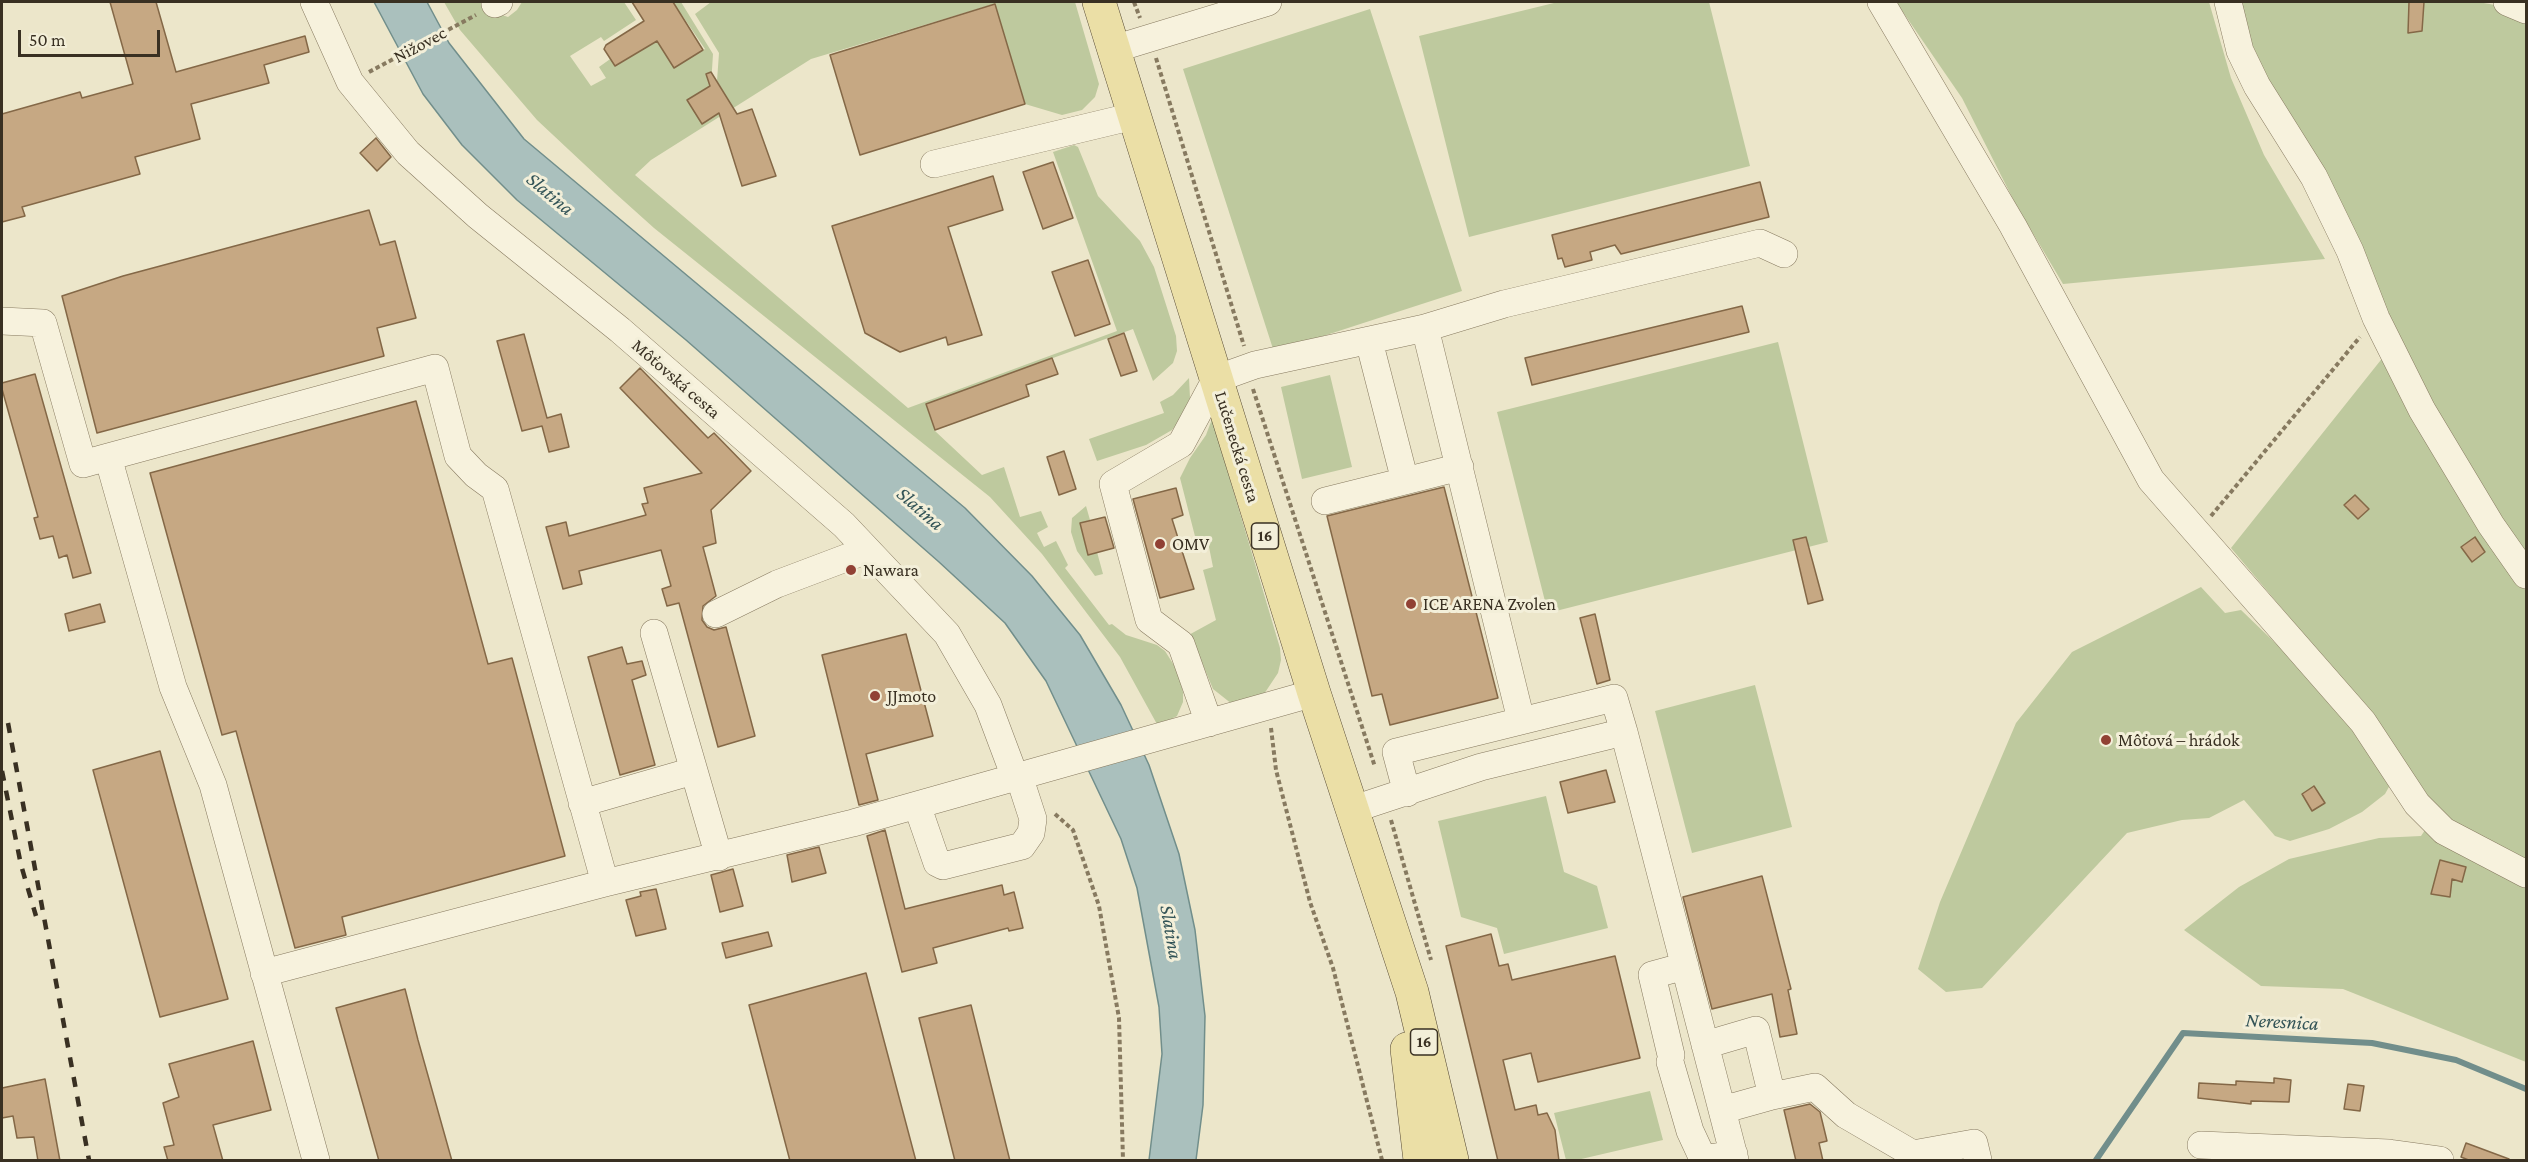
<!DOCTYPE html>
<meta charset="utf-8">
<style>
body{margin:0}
#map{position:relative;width:2528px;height:1162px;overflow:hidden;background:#ece6ca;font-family:"Crimson Pro",serif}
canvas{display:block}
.frame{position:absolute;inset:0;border:3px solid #393022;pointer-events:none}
.scale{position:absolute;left:18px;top:30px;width:142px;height:27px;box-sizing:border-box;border:3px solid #393022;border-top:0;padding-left:8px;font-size:18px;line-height:21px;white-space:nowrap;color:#393022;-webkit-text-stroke:4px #f3efd9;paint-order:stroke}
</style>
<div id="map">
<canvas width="2528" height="1162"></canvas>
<div class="frame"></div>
<div class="scale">50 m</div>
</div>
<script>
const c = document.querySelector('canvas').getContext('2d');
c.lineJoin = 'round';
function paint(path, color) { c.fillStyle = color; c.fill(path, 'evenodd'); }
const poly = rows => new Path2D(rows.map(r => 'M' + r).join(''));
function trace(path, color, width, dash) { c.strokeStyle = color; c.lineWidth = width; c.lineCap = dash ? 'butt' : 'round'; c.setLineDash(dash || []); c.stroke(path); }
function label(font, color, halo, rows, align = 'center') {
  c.font = font + ' "Crimson Pro",serif'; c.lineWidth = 6; c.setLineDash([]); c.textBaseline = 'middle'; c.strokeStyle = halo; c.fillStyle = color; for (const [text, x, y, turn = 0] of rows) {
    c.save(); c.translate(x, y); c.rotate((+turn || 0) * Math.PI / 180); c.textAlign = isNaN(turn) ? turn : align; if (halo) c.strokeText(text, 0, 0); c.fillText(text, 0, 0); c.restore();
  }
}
paint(poly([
 [444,2,486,2,481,5,487,13,493,12,508,17,517,10,522,2,624,2,636,20,604,41,601,37,570,56,591,86,606,78,599,67,613,57,619,64,649,45,650,30,674,68,705,49,673,2,681,2,713,54,711,85,687,100,702,124,732,105,717,81,719,53,695,14,711,2,1075,2,1099,84,1095,97,1082,110,1062,115,1025,104,994,4,811,59,651,160,635,175,908,408,1117,331,1053,152,1074,145,1078,147,1098,196,1140,241,1154,267,1176,336,1177,351,1173,363,1153,381,1133,329,926,404,935,431,982,475,1004,467,1020,517,1041,511,1048,527,1037,533,1044,547,1056,541,1068,565,1065,568,1109,625,1112,624,1126,635,1157,645,1165,651,1177,670,1183,692,1183,702,1177,716,1158,726,1120,657,1042,554,990,497,654,228,615,193,537,120,460,30],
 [1558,2,1709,2,1750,166,1469,237,1419,36],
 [1896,2,2209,2,2231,78,2264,155,2325,259,2063,284,2015,203,1962,98],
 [2235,2,2478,2,2495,5,2526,19,2526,1062,2343,989,2261,986,2184,930,2239,887,2289,859,2379,838,2421,836,2439,809,2388,749,2360,701,2231,548,2396,341,2247,52],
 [1370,9,1462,291,1274,352,1183,69],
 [1778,342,1828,542,1548,613,1497,412],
 [1330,375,1352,467,1302,479,1281,387],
 [1189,378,1190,398,1180,420,1172,430,1146,445,1097,461,1089,439,1164,413,1160,402,1173,395],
 [1212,419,1280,648,1281,660,1278,673,1264,694,1232,704,1213,689,1200,658,1185,637,1216,620,1203,570,1213,567,1208,542,1197,544,1180,478,1190,458,1206,435],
 [1086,506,1090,520,1080,523,1097,552,1103,574,1095,576,1077,551,1071,532,1072,518],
 [2201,587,2225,613,2241,610,2346,711,2390,785,2385,794,2362,812,2329,829,2290,841,2275,836,2244,800,2209,818,2182,820,2127,833,1982,988,1946,992,1918,969,1940,902,2016,723,2072,652],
 [1755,685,1792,827,1692,853,1655,711],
 [1546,796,1564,872,1597,886,1608,928,1504,954,1497,928,1461,917,1438,821],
 [1650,1091,1663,1140,1577,1160,1566,1160,1554,1113]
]), '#bec99e');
const water = poly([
 [374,2,427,2,449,43,524,139,965,508,1032,576,1080,635,1121,705,1149,765,1179,854,1195,930,1205,1016,1203,1105,1196,1160,1149,1160,1162,1054,1159,1007,1137,888,1121,839,1046,681,1005,623,939,562,686,340,517,200,462,145,423,94,374,2]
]);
paint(water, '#aac0bd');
trace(water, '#718e8b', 1.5);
trace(poly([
 [2096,1160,2183,1033,2372,1043,2456,1060,2526,1089]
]), '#718e8b', 6);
const building = poly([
 [110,2,156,2,176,72,305,36,309,52,264,65,269,83,191,104,200,139,135,157,140,174,22,207,25,216,2,222,2,114,80,92,82,98,133,84,110,2],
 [632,2,673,2,703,50,674,68,657,41,615,66,604,49,606,45,644,21,632,2],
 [2409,2,2424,2,2422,31,2408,33,2409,2],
 [995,4,1025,104,860,155,830,55,995,4],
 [711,72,737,114,752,109,776,176,742,186,719,113,702,124,687,100,710,86,706,74,711,72],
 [376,138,391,157,377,171,360,153,376,138],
 [1053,162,1073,218,1043,229,1023,172,1053,162],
 [993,176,1003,210,948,227,982,335,948,345,946,337,900,352,865,333,832,226,993,176],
 [1760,182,1769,217,1621,254,1615,245,1590,252,1592,260,1565,267,1562,258,1558,259,1552,235,1760,182],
 [369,210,380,245,395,241,416,318,377,328,384,356,97,433,62,296,123,276,369,210],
 [1088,260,1110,324,1075,336,1052,272,1088,260],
 [1742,306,1749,332,1532,385,1525,358,1742,306],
 [1124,333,1137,371,1121,376,1108,339,1124,333],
 [524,334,547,418,561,414,569,447,549,452,542,426,522,431,497,341,524,334],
 [1052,358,1058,374,1026,385,1029,396,935,430,926,404,1052,358],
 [640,368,708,438,714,433,751,471,711,510,716,543,703,547,716,596,703,606,702,620,707,627,714,630,726,627,755,736,718,747,679,603,667,606,662,589,671,586,661,550,579,571,582,584,563,589,546,527,566,522,569,536,646,515,642,504,648,503,644,488,702,473,620,388,640,368],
 [35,374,91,573,73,578,67,555,59,558,53,536,40,539,34,518,38,517,2,389,2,383,35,374],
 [416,401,488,664,512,658,565,856,342,917,346,935,295,948,236,731,222,735,150,473,416,401],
 [1064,451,1076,489,1059,495,1047,457,1064,451],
 [1444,487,1498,698,1390,725,1382,694,1372,696,1327,516,1444,487],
 [1176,488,1183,515,1172,519,1194,589,1160,598,1133,499,1176,488],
 [2355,495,2369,509,2358,519,2344,505,2355,495],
 [1105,517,1114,548,1088,555,1080,523,1105,517],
 [1806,537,1823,600,1808,604,1793,540,1806,537],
 [2475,537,2485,552,2472,562,2461,547,2475,537],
 [100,604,105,622,69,631,65,614,100,604],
 [1595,614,1610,680,1597,684,1580,618,1595,614],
 [906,634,933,736,866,754,878,800,859,805,822,655,906,634],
 [622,647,627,664,642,661,646,675,632,680,655,765,620,775,588,657,622,647],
 [160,751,228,999,160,1017,93,770,160,751],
 [1606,770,1615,802,1568,813,1560,782,1606,770],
 [2314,786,2325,803,2312,811,2302,794,2314,786],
 [885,830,905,909,1002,885,1004,895,1014,892,1023,928,1009,931,1008,928,933,948,937,963,902,972,867,836,885,830],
 [819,847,826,873,792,882,787,855,819,847],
 [2440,860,2466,867,2462,882,2452,879,2450,897,2431,894,2440,860],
 [733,869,743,906,720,912,711,875,733,869],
 [1762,876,1791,989,1788,990,1797,1034,1780,1037,1772,994,1712,1009,1683,897,1762,876],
 [656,889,666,929,636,936,626,900,641,896,640,892,656,889],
 [768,932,772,946,726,958,722,943,768,932],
 [1491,934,1499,966,1508,964,1512,980,1615,956,1640,1058,1538,1082,1531,1053,1503,1060,1515,1110,1536,1105,1538,1115,1547,1113,1555,1130,1559,1161,1498,1161,1446,946,1491,934],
 [866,973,916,1161,790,1161,749,1005,866,973],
 [405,989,418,1040,452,1161,379,1161,336,1008,405,989],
 [971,1005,1010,1161,955,1161,919,1018,971,1005],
 [253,1041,271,1110,213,1125,223,1161,168,1161,164,1147,174,1145,163,1103,179,1097,169,1064,253,1041],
 [2274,1078,2291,1080,2289,1102,2251,1101,2251,1104,2198,1098,2199,1083,2236,1085,2236,1081,2274,1083,2274,1078],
 [45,1079,60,1161,38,1161,34,1137,17,1138,13,1116,2,1118,2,1088,45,1079],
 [2348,1084,2364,1086,2360,1111,2344,1109,2348,1084],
 [1810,1104,1820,1112,1827,1141,1819,1143,1823,1161,1796,1161,1784,1110,1810,1104],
 [2466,1143,2509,1159,2509,1161,2471,1161,2461,1157,2466,1143]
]);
paint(building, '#c6a883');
trace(building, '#846847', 1.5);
const minor = poly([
 [314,2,350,82,408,153,478,216,620,330,844,525,947,634,988,705,1015,777],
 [1881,2,2013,226,2151,480,2363,722,2417,804,2444,831,2526,874],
 [2228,2,2240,51,2257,86,2314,177,2350,251,2376,318,2422,410,2491,525,2526,575],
 [2507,2,2526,10],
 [495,4,499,2],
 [1114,49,1268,2],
 [934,164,1134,116],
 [2,321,43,323,83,464,108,457],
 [1425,328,1521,720],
 [1369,341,1405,481,1460,467],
 [1325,501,1405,481],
 [716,614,777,584,867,550],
 [654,633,719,857],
 [1209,723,1181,644,1149,620,1113,484,1181,444,1216,379,1255,365,1425,328,1504,304,1760,243,1784,254],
 [1407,793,1396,752,1614,698,1624,732],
 [582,803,693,771],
 [917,805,937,863,943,866,1022,846,1031,833,1033,819,1019,776],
 [1351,810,1481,767,1624,732,1735,1160],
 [264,973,605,883,853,823,1314,693],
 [1705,1045,1756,1030,1772,1096,1722,1110],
 [1671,1055,1652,975,1685,966],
 [1670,1062,1690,1131,1703,1159,1734,1154],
 [1772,1096,1815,1087,1846,1115,1913,1154,1974,1143,1978,1160],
 [2201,1145,2389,1153],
 [316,1160,213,785,173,687,108,457,435,368,458,456,476,475,495,489,605,883],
 [2387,1160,2389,1153,2440,1160]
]);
const major = poly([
 [1099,2,1314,693,1412,992,1452,1160],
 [1407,1049,1420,1160]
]);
trace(minor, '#877a60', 28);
trace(major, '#554833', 34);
trace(poly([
 [1134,2,1140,18],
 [1156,58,1244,346],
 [369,72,476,15],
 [1253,389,1375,767],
 [2211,516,2360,337],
 [1271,728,1276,770,1310,902,1333,968,1382,1160],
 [1055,814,1073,830,1099,906,1119,1018,1123,1160],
 [1391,820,1431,960]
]), '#877a60', 4, [4.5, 3]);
trace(minor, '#f7f2dd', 27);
trace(major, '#ebdfa6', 33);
trace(poly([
 [8,723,89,1160],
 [2,771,21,865,36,916]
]), '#393022', 4.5, [10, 10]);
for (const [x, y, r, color] of [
 [1160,544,6,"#914134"],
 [851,570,6,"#914134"],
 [1411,604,6,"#914134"],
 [875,696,6,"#914134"],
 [2106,740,6,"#914134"]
]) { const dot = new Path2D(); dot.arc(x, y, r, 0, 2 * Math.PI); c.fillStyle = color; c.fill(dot); trace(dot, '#f3efd9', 2); }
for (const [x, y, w] of [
 [1265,536,27],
 [1424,1042,27]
]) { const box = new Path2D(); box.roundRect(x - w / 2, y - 13, w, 26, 4.5); c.fillStyle = '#f3efd9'; c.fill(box); trace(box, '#393022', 1.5); }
label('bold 16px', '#393022', null, [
 ["16",1265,536],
 ["16",1424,1042]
]);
label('18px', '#393022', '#f3efd9', [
 ["Nižovec",420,45,-28],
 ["Môťovská cesta",676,379,41],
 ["Lučenecká cesta",1237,447,73]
]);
label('18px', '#393022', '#f3efd9', [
 ["OMV",1172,544],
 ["Nawara",863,570],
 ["ICE ARENA Zvolen",1423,604],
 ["JJmoto",887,696],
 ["Môťová – hrádok",2118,740]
], 'left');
label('italic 20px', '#335457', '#f3efd9', [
 ["Slatina",550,194,40],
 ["Slatina",920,509,41],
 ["Slatina",1171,932,80],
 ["Neresnica",2282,1022,3]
]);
</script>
